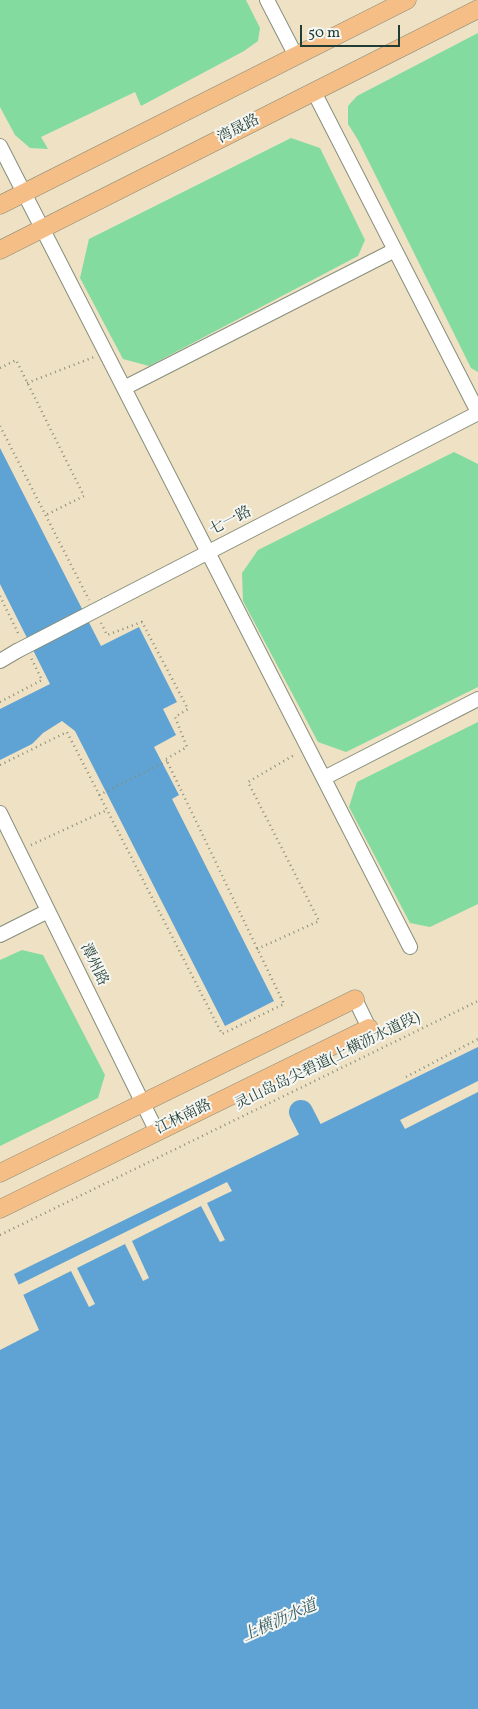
<!DOCTYPE html>
<meta charset="utf-8">
<style>
body{margin:0}
#map{position:relative;width:478px;height:1709px;overflow:hidden;background:#efe1c3;font-family:Vollkorn,serif}
canvas{display:block}
.scale{position:absolute;left:300px;top:25px;width:100px;height:22px;box-sizing:border-box;border:2px solid #1f3d34;border-top:0;padding-left:6px;font-size:15px;line-height:18px;white-space:nowrap;color:#1f3d34;-webkit-text-stroke:4px #f6f6f2;paint-order:stroke}
</style>
<div id="map">
<canvas width="478" height="1709"></canvas>
<div class="scale">50 m</div>
</div>
<script>
const c = document.querySelector('canvas').getContext('2d');
c.lineJoin = 'round';
function paint(path, color) { c.fillStyle = color; c.fill(path, 'evenodd'); }
const poly = rows => new Path2D(rows.map(r => 'M' + r).join(''));
function trace(path, color, width, dash) { c.strokeStyle = color; c.lineWidth = width; c.lineCap = dash ? 'butt' : 'round'; c.setLineDash(dash || []); c.stroke(path); }
function label(font, color, halo, rows, align = 'center') {
  c.font = font + ' Vollkorn,"Noto Serif SC",serif'; c.lineWidth = 4; c.setLineDash([]); c.textBaseline = 'middle'; c.strokeStyle = halo; c.fillStyle = color; for (const [text, x, y, turn = 0] of rows) {
    c.save(); c.translate(x, y); c.rotate((+turn || 0) * Math.PI / 180); c.textAlign = isNaN(turn) ? turn : align; if (halo) c.strokeText(text, 0, 0); c.fillText(text, 0, 0); c.restore();
  }
}
paint(poly([
 [0,0,246,0,260,28,258,41,244,51,141,106,135,92,41,137,48,149,30,148,15,135,0,107],
 [478,33,478,372,471,368,358,140,348,124,348,106,357,96],
 [291,138,320,148,365,240,358,256,149,366,123,359,80,278,89,239],
 [454,452,478,464,478,687,346,752,318,742,243,601,242,573,258,550],
 [478,722,478,904,430,927,410,923,349,807,357,782],
 [22,950,43,955,105,1075,98,1098,0,1146,0,960]
]), '#83dba0');
paint(poly([
 [0,448,101,646,139,627,177,702,163,709,176,735,154,747,179,795,172,799,274,1001,225,1026,75,731,62,721,43,733,32,744,0,760,0,709,50,684,0,584],
 [478,1047,478,1709,0,1709,0,1350,39,1330,14,1274]
]), '#5ea3d3');
paint(poly([
 [478,1081,478,1092,405,1129,400,1120],
 [227,1182,232,1191,207,1203,225,1240,220,1242,201,1206,132,1241,149,1278,143,1281,125,1244,77,1268,95,1304,89,1307,71,1271,23,1295,18,1285]
]), '#efe1c3');
trace(poly([
 [301,1112,325,1159]
]), '#5ea3d3', 24);
const minor = poly([
 [267,0,296,56],
 [314,92,478,412],
 [0,146,410,947],
 [124,388,395,250],
 [106,605,478,413],
 [0,661,17,651],
 [324,778,478,699],
 [0,813,157,1132],
 [0,935,48,911],
 [355,999,369,1028]
]);
const major = poly([
 [0,205,407,0],
 [0,250,478,9],
 [0,1173,355,999],
 [0,1209,369,1028]
]);
trace(minor, '#878f7c', 16);
trace(major, '#878f7c', 19);
trace(poly([
 [0,368,16,360,84,496,46,515],
 [27,383,94,357],
 [0,426,89,600],
 [0,596,19,635],
 [0,702,42,680,31,658],
 [0,765,67,732,222,1034,284,1004,166,759,187,747,175,717,188,709,142,622,107,635,101,623],
 [99,795,167,761],
 [31,845,107,810],
 [257,949,319,921,248,782,296,754],
 [406,1077,478,1039],
 [0,1235,478,1001]
]), '#878f7c', 2.5, [1, 4]);
trace(minor, '#fff', 14);
trace(major, '#f6be87', 18);
const minorBridge = poly([
 [17,651,106,605]
]);
trace(minorBridge, '#878f7c', 16, []);
trace(minorBridge, '#fff', 14);
label('15px', '#1f3d34', '#f6f6f2', [
 ["湾晟路",239,130,-27],
 ["七一路",231,522,-27],
 ["潭州路",93,965,64],
 ["灵山岛岛尖碧道(上横沥水道段)",328,1062,-26],
 ["江林南路",184,1118,-26]
]);
label('italic 16px', '#325c64', '#f6f6f2', [
 ["上横沥水道",280,1622,-24]
]);
</script>
